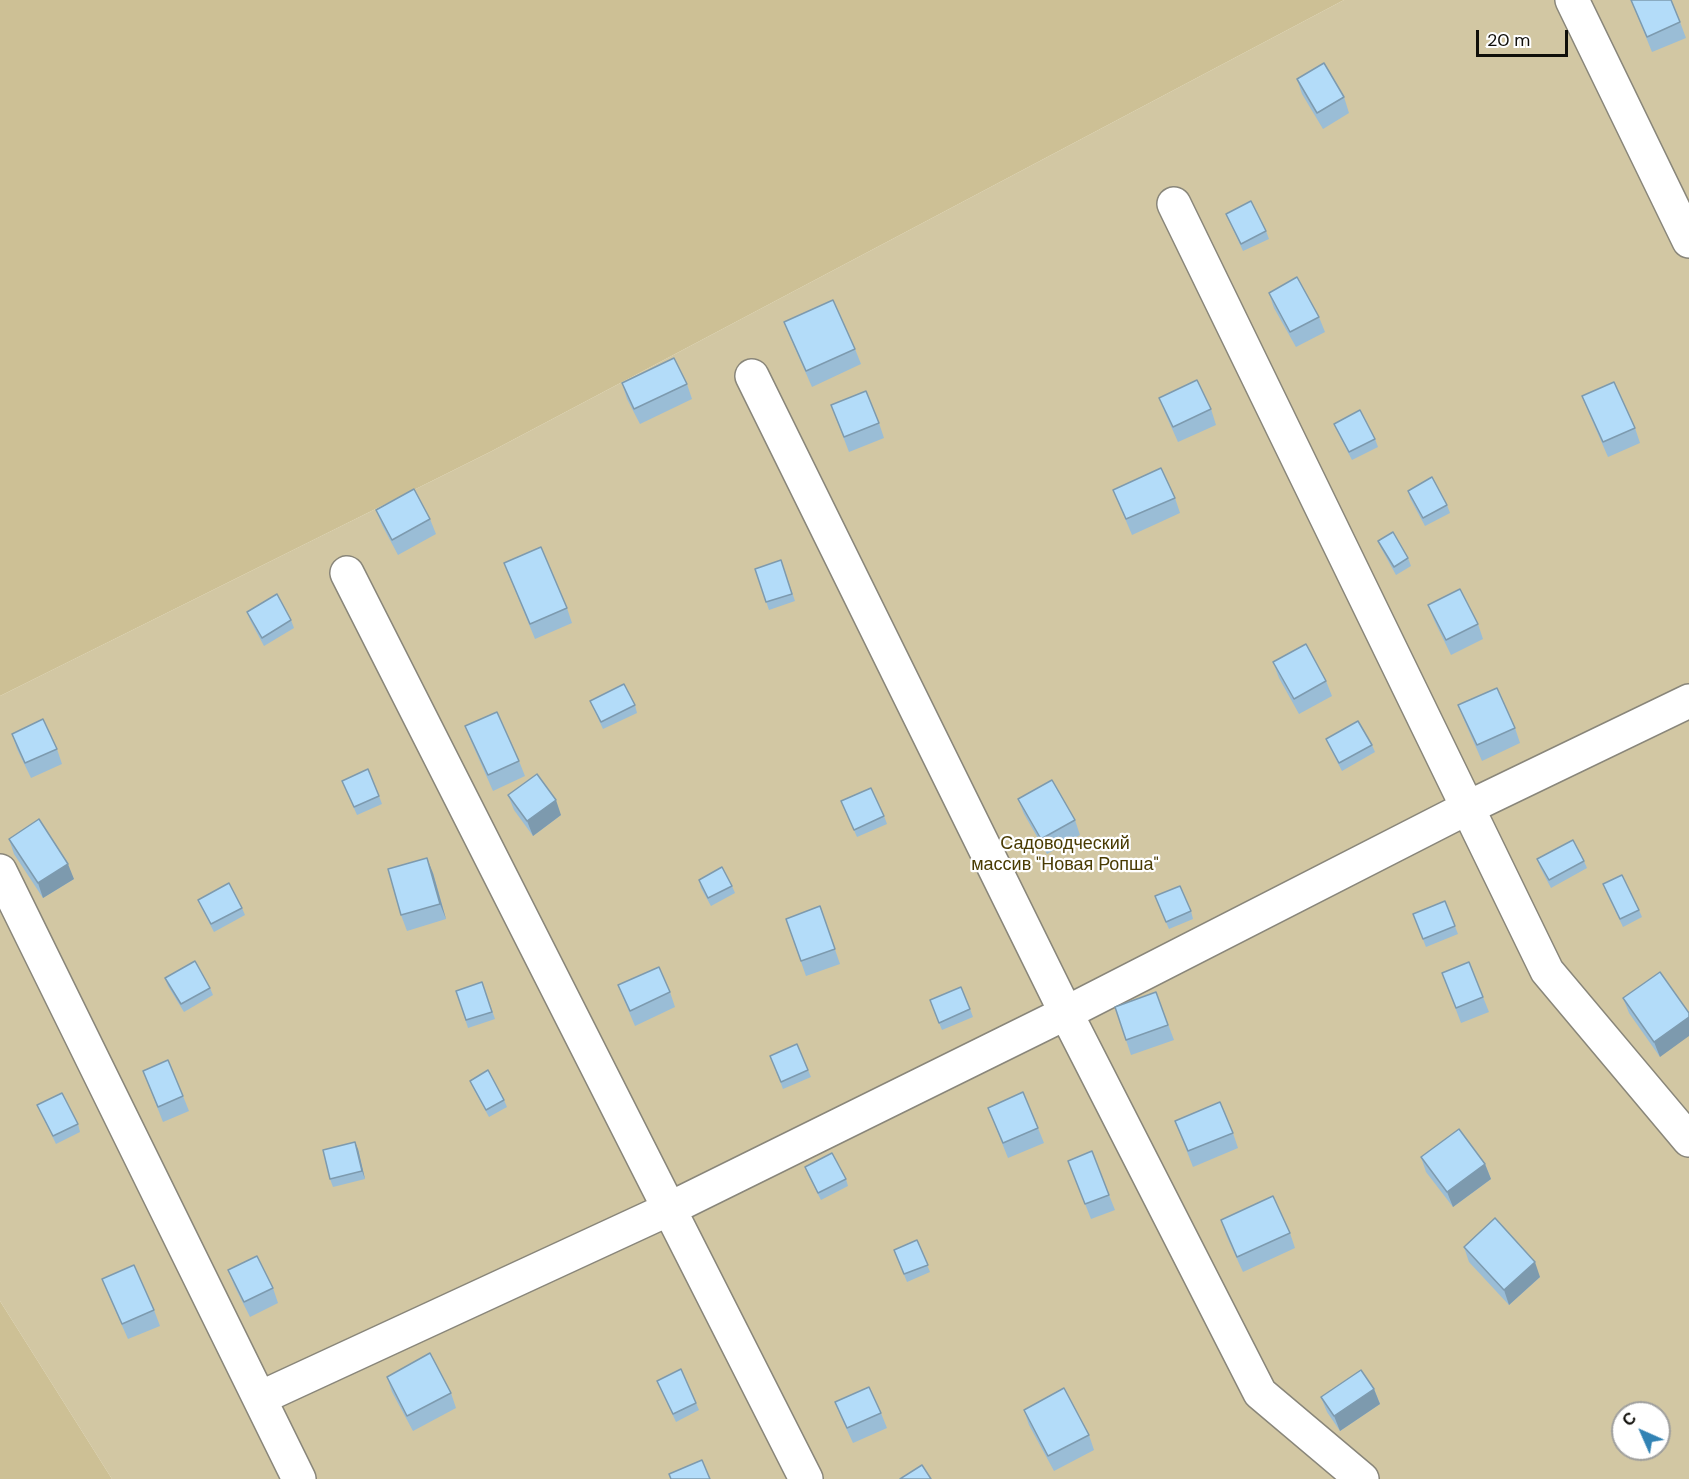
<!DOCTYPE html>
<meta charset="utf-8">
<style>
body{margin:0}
#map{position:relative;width:1689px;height:1479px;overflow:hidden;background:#f6f2e5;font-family:"DM Sans",sans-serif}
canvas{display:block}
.north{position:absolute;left:1611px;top:1401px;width:60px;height:60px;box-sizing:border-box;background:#fff;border:2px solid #9f9f9d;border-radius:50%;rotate:315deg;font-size:16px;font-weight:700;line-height:24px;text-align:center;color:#100f0a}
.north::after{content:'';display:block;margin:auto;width:21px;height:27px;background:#3283b4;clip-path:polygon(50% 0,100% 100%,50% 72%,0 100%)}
.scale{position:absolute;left:1476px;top:30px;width:92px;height:27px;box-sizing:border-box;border:3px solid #100f0a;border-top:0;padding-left:8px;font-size:18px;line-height:21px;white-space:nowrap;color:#100f0a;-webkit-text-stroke:4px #fff;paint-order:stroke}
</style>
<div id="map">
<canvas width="1689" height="1479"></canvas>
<div class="north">С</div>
<div class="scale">20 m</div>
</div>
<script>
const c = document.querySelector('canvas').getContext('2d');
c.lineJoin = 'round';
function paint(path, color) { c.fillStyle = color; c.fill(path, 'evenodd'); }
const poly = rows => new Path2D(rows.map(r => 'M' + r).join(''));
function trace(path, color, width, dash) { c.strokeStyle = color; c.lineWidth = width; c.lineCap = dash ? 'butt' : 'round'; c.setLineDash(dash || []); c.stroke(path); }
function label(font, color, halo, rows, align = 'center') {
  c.font = font + ' "DM Sans",sans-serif'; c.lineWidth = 4.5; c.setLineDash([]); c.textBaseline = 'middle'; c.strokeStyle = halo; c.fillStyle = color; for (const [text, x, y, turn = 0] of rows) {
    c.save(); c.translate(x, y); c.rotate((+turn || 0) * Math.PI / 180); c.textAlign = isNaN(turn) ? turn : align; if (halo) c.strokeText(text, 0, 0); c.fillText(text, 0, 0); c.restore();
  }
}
paint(poly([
 [1344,0,1689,0,1689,1479,112,1479,0,1301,0,696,490,452],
 [1623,1413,1659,1413,1659,1449,1623,1449]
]), '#d2c7a3');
paint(poly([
 [0,0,1344,0,490,452,0,696],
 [0,1301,112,1479,0,1479]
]), '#cdc095');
const minor = poly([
 [1572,0,1689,241],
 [1174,204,1547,971,1689,1140],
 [752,376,1066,1013,1260,1393,1362,1479],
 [347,573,806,1479],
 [0,871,299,1479],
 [260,1398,669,1209,1066,1013,1467,808,1689,701]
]);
trace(minor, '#89867a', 36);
trace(minor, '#fff', 33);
paint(poly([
 [1631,0,1680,22,1686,38,1652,52],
 [1297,79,1344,97,1349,113,1323,129,1302,94],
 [1226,214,1266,231,1269,239,1243,251],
 [1269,293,1319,317,1325,332,1296,347,1274,308],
 [784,322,855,349,861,364,812,387,790,337],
 [622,383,687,384,692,399,640,424,627,399],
 [1582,396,1635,428,1640,443,1608,457,1588,411],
 [1159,398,1211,409,1216,425,1178,442,1165,413],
 [831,405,879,423,884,438,849,452],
 [1334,424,1375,439,1378,447,1352,460,1337,431],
 [1113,490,1175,498,1180,513,1132,535],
 [1408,491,1447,505,1450,513,1425,526,1410,498],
 [376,510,430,519,436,534,398,555,382,525],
 [1378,541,1408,558,1411,566,1396,575,1381,548],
 [781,560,795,601,769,610,755,569],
 [504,563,567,608,572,623,535,639],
 [1428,605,1478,624,1483,639,1451,655,1434,620],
 [247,612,291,620,294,628,264,646,250,620],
 [1273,662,1326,681,1332,696,1299,714,1279,678],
 [590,701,635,705,637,713,603,729],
 [1458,705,1515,728,1520,743,1482,761,1464,720],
 [465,726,519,761,525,776,493,791,471,741],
 [12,734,57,749,62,764,31,778,17,749],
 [1326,739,1372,745,1375,752,1342,771,1329,746],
 [342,781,379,796,382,804,357,815],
 [508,795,561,815,533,836,514,810],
 [1018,799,1075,820,1080,835,1047,854,1024,814],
 [841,801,884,816,887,824,857,837],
 [9,839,74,879,43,898,14,854],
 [1537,859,1584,861,1587,868,1551,888,1540,867],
 [433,873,446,919,407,931,401,915],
 [699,880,732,886,735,893,711,906,701,888],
 [1603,884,1639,910,1642,917,1623,927,1606,892],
 [198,900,242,908,245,915,214,932,201,907],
 [1445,901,1458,934,1426,947,1413,914],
 [1158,904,1191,911,1193,919,1169,929],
 [820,906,840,964,806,976,786,919],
 [1660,972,1660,1057,1629,1013,1623,998],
 [1442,973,1483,997,1489,1012,1461,1023],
 [165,978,210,988,213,995,184,1012,168,986],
 [482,982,495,1019,468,1028,456,991],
 [618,985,670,992,675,1007,635,1026,624,1000],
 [1156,992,1174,1040,1131,1055,1115,1007],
 [930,1000,970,1009,973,1017,942,1030],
 [773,1063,808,1070,811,1077,783,1089],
 [143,1071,183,1096,189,1111,163,1122],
 [470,1081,504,1100,507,1107,489,1117,473,1088],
 [37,1105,78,1124,80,1132,56,1144],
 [988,1108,1038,1128,1044,1143,1008,1158],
 [1175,1121,1233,1133,1238,1148,1193,1167],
 [358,1149,365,1179,333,1187,330,1179],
 [1421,1157,1485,1164,1491,1179,1453,1207,1426,1172],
 [1068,1161,1109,1195,1115,1210,1091,1219],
 [805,1167,846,1179,848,1186,821,1200,808,1175],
 [1221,1220,1290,1233,1295,1248,1243,1272,1226,1235],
 [917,1240,930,1272,907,1282,894,1250],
 [1464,1247,1540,1277,1509,1305,1469,1262],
 [228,1270,273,1288,278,1303,250,1317,234,1285],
 [102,1279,154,1310,160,1326,128,1339,108,1294],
 [387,1377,451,1393,456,1408,413,1431,392,1392],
 [657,1381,696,1403,699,1410,676,1422],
 [1374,1389,1380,1404,1340,1431,1327,1412,1321,1397],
 [835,1402,881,1413,887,1428,853,1443,841,1417],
 [1024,1410,1089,1435,1094,1450,1054,1471,1029,1425]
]), '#9abdd6');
paint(poly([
 [556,800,561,815,533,836,527,821],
 [427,858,433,873,446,919,440,904],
 [68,864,74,879,43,898,38,883],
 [1689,1017,1689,1036,1660,1057,1654,1042],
 [355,1142,358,1149,365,1179,362,1171],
 [1485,1164,1491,1179,1453,1207,1447,1192],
 [1535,1262,1540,1277,1509,1305,1504,1290],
 [1374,1389,1380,1404,1340,1431,1334,1416]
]), '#7d9aae');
const building = poly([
 [1631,0,1671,0,1680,22,1647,37,1631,0],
 [1324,63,1344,97,1317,113,1297,79,1324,63],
 [1251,201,1266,231,1241,244,1226,214,1251,201],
 [1297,277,1319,317,1290,332,1269,293,1297,277],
 [833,300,855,349,806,371,784,322,833,300],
 [674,358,687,384,634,409,622,383,674,358],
 [1197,380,1211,409,1173,427,1159,398,1197,380],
 [1614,382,1635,428,1603,442,1582,396,1614,382],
 [866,391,879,423,844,437,831,405,866,391],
 [1360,410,1375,439,1349,452,1334,424,1360,410],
 [1161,468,1175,498,1126,519,1113,490,1161,468],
 [1432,477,1447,505,1423,518,1408,491,1432,477],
 [414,489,430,519,392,540,376,510,414,489],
 [1393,532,1408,558,1394,567,1378,541,1393,532],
 [541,547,567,608,530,624,504,563,541,547],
 [781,560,792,594,766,602,755,569,781,560],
 [1460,589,1478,624,1446,640,1428,605,1460,589],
 [277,594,291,620,262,638,247,612,277,594],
 [1306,644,1326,681,1294,699,1273,662,1306,644],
 [624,684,635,705,601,722,590,701,624,684],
 [1497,688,1515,728,1477,745,1458,705,1497,688],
 [497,712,519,761,488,775,465,726,497,712],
 [43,719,57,749,25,763,12,734,43,719],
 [1358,721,1372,745,1339,763,1326,739,1358,721],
 [368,769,379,796,354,807,342,781,368,769],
 [537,774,556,800,527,821,508,795,537,774],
 [1052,780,1075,820,1041,839,1018,799,1052,780],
 [871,788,884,816,854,830,841,801,871,788],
 [39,819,68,864,38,883,9,839,39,819],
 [1573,840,1584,861,1549,880,1537,859,1573,840],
 [427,858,440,904,401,915,388,869,427,858],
 [722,867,732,886,708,898,699,880,722,867],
 [1622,875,1639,910,1620,919,1603,884,1622,875],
 [229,883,242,908,211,924,198,900,229,883],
 [1180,886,1191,911,1166,922,1155,896,1180,886],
 [1445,901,1455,926,1423,939,1413,914,1445,901],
 [820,906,835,949,801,961,786,919,820,906],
 [195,961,210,988,181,1004,165,978,195,961],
 [1469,962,1483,997,1456,1008,1442,973,1469,962],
 [659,967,670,992,630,1011,618,985,659,967],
 [1660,972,1689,1013,1689,1017,1654,1042,1623,998,1660,972],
 [482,982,492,1012,466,1020,456,991,482,982],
 [961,987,970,1009,939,1023,930,1000,961,987],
 [1156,992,1168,1025,1126,1040,1115,1007,1156,992],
 [797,1044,808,1070,781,1082,770,1056,797,1044],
 [168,1060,183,1096,158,1107,143,1071,168,1060],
 [488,1070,504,1100,486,1110,470,1081,488,1070],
 [1023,1092,1038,1128,1003,1143,988,1108,1023,1092],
 [62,1093,78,1124,53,1136,37,1105,62,1093],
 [1220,1102,1233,1133,1188,1151,1175,1121,1220,1102],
 [1459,1129,1485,1164,1447,1192,1421,1157,1459,1129],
 [355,1142,362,1171,330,1179,323,1150,355,1142],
 [1092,1151,1109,1195,1085,1204,1068,1161,1092,1151],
 [832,1153,846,1179,818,1193,805,1167,832,1153],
 [1273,1196,1290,1233,1237,1257,1221,1220,1273,1196],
 [1495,1218,1535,1262,1504,1290,1464,1247,1495,1218],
 [917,1240,928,1265,904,1274,894,1250,917,1240],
 [257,1256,273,1288,244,1302,228,1270,257,1256],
 [134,1265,154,1310,122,1324,102,1279,134,1265],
 [430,1353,451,1393,407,1416,387,1377,430,1353],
 [681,1369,696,1403,673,1414,657,1381,681,1369],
 [1361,1370,1374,1389,1334,1416,1321,1397,1361,1370],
 [869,1387,881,1413,847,1428,835,1402,869,1387],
 [1064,1388,1089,1435,1048,1456,1024,1410,1064,1388],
 [702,1460,710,1479,671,1479,669,1474,702,1460],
 [922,1465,931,1479,900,1479,922,1465]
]);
paint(building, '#b3dcf9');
trace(building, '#7d9aae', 1.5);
label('18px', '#493b02', '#fff', [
 ["Садоводческий",1065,844],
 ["массив \"Новая Ропша\"",1065,865]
]);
</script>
